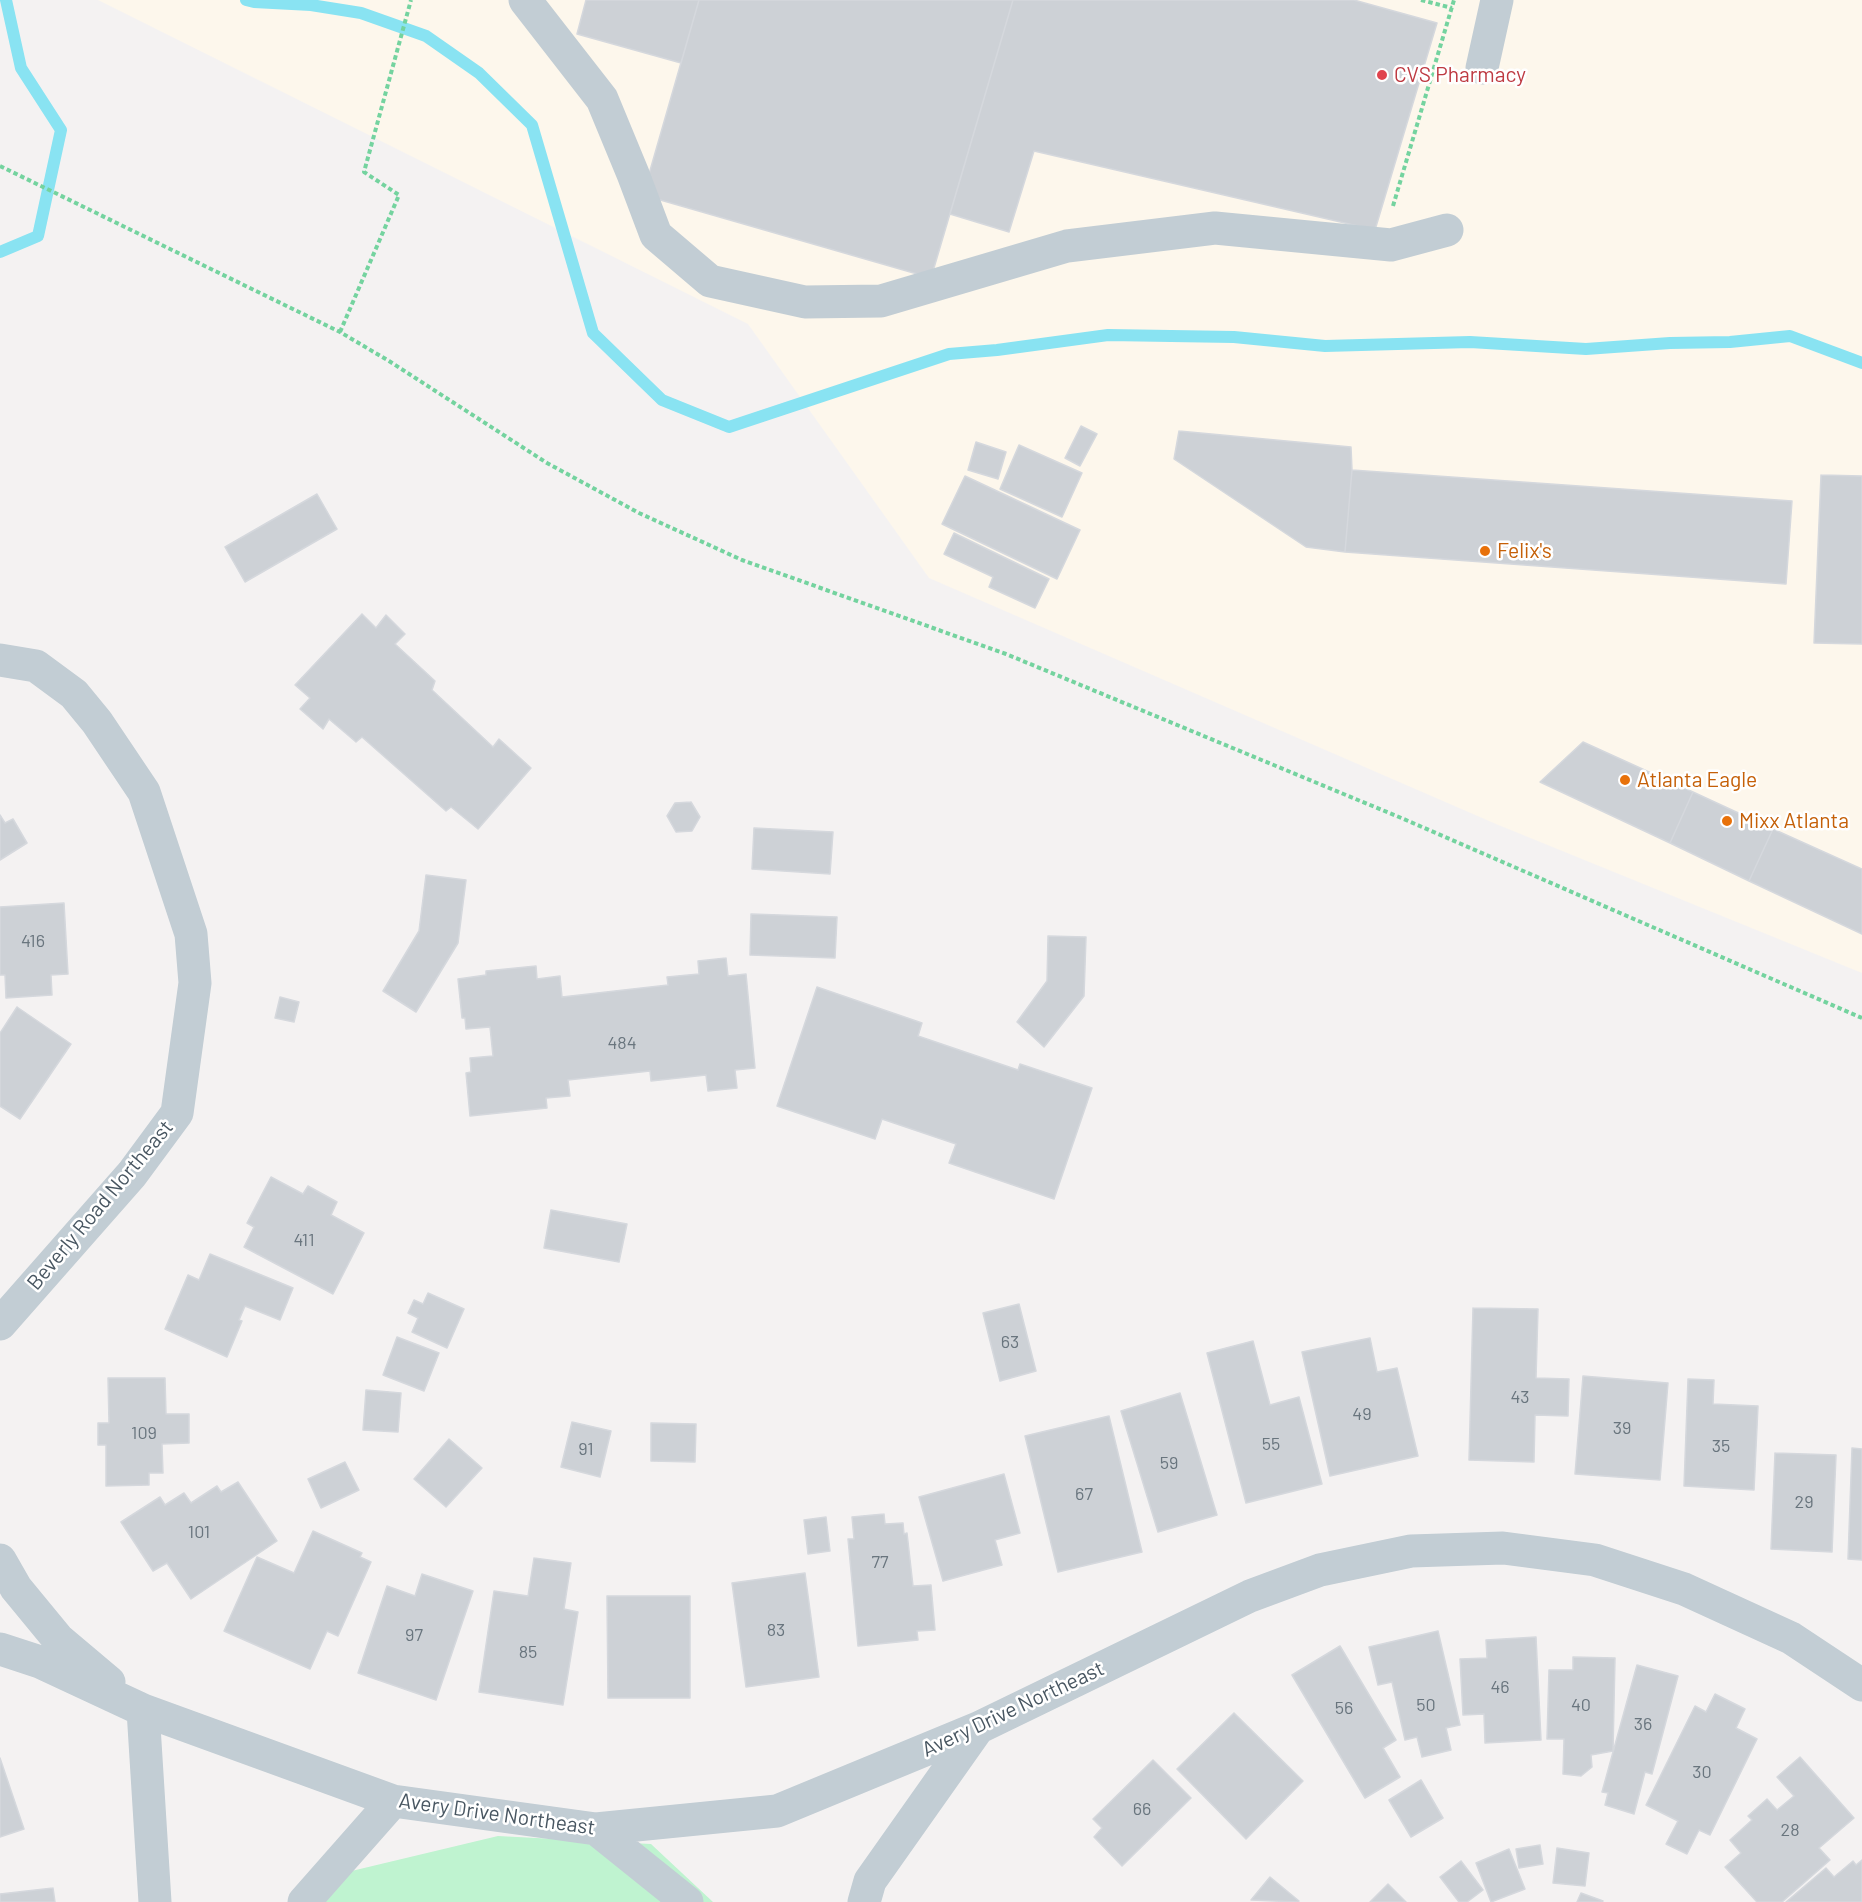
<!DOCTYPE html>
<style>
body{margin:0}
canvas{display:block;background:#f4f2f2}
</style>
<canvas width="1862" height="1902"></canvas>
<script>
const c = document.querySelector('canvas').getContext('2d');
c.lineJoin = 'round';
function paint(path, color) { c.fillStyle = color; c.fill(path, 'evenodd'); }
const poly = rows => new Path2D(rows.map(r => 'M' + r).join(''));
function trace(path, color, width, dash) { c.strokeStyle = color; c.lineWidth = width; c.lineCap = dash ? 'butt' : 'round'; c.setLineDash(dash || []); c.stroke(path); }
function label(font, color, halo, rows, align = 'center') {
  c.font = font + ' Barlow,sans-serif'; c.lineWidth = 5; c.setLineDash([]); c.textBaseline = 'middle'; c.strokeStyle = halo; c.fillStyle = color; for (const [text, x, y, turn = 0] of rows) {
    c.save(); c.translate(x, y); c.rotate((+turn || 0) * Math.PI / 180); c.textAlign = isNaN(turn) ? turn : align; if (halo) c.strokeText(text, 0, 0); c.fillText(text, 0, 0); c.restore();
  }
}
paint(poly([
 [98,0,1862,0,1862,973,1496,824,929,578,748,324]
]), '#fdf7ec');
paint(poly([
 [498,1836,651,1844,713,1902,309,1902,339,1874]
]), '#bff3d0');
trace(poly([
 [246,0,254,2,311,5,361,13,426,36,479,73,532,125,593,333,662,400,729,427,949,354,997,350,1108,335,1234,337,1325,346,1470,342,1586,349,1670,343,1730,342,1790,336,1862,363],
 [0,252,38,236,61,130,21,68,6,0]
]), '#89e3f2', 12);
const building = poly([
 [586,0,699,0,681,63,577,34,586,0],
 [699,0,1013,0,931,278,643,195,699,0],
 [1013,0,1354,0,1437,23,1375,230,1034,151,1009,232,950,214,1013,0],
 [1081,426,1097,434,1080,466,1065,458,1081,426],
 [1179,431,1351,447,1352,470,1345,552,1306,547,1174,459,1179,431],
 [976,442,1006,452,998,479,968,470,976,442],
 [1019,445,1082,473,1062,517,1000,489,1019,445],
 [1352,470,1792,501,1786,584,1345,552,1352,470],
 [1821,475,1862,476,1862,644,1814,643,1821,475],
 [965,476,1080,530,1057,579,942,524,965,476],
 [317,494,337,529,245,582,225,547,317,494],
 [954,533,1049,579,1035,608,989,587,993,577,944,554,954,533],
 [362,614,376,628,386,615,405,634,395,644,435,681,432,690,493,747,499,739,531,768,478,829,451,807,446,811,362,737,356,742,329,719,323,729,300,709,310,698,295,685,362,614],
 [1583,742,1693,792,1670,843,1540,782,1583,742],
 [1693,792,1773,829,1749,881,1670,843,1693,792],
 [691,802,700,817,692,831,676,832,667,816,675,803,691,802],
 [0,815,5,823,13,819,27,843,0,860,0,815],
 [754,828,833,832,830,874,752,869,754,828],
 [1773,829,1862,869,1862,934,1749,881,1773,829],
 [426,875,466,880,458,943,416,1012,383,991,419,931,426,875],
 [64,903,68,974,51,975,52,995,6,998,5,975,0,975,0,907,64,903],
 [751,914,837,917,835,958,750,955,751,914],
 [1048,936,1086,937,1084,996,1044,1047,1017,1022,1047,981,1048,936],
 [726,958,728,976,746,974,755,1068,735,1070,737,1088,708,1091,706,1075,651,1081,650,1071,568,1080,570,1096,546,1098,547,1108,470,1116,466,1073,471,1072,470,1058,493,1056,490,1027,466,1029,465,1018,462,1018,458,979,486,975,486,971,536,966,537,979,560,976,562,997,668,985,667,977,699,974,698,961,726,958],
 [817,987,922,1023,918,1036,1018,1070,1020,1064,1092,1088,1054,1199,949,1163,956,1144,882,1119,875,1139,777,1106,817,987],
 [280,997,299,1002,294,1022,275,1018,280,997],
 [17,1007,71,1044,20,1119,0,1106,0,1033,17,1007],
 [271,1177,303,1194,308,1186,337,1202,331,1215,364,1233,333,1294,244,1247,254,1227,247,1223,271,1177],
 [551,1210,627,1224,619,1262,544,1248,551,1210],
 [210,1254,293,1288,280,1320,245,1306,239,1320,242,1321,227,1357,165,1329,188,1275,199,1280,210,1254],
 [428,1293,464,1309,447,1348,412,1332,418,1318,408,1313,414,1300,423,1304,428,1293],
 [1019,1304,1036,1371,1000,1381,983,1313,1019,1304],
 [1473,1308,1538,1309,1536,1378,1569,1379,1568,1416,1535,1415,1534,1462,1469,1460,1473,1308],
 [397,1337,439,1353,424,1391,383,1375,397,1337],
 [1370,1338,1377,1372,1397,1368,1418,1456,1330,1476,1302,1352,1370,1338],
 [1253,1341,1270,1405,1299,1397,1322,1484,1246,1503,1207,1353,1253,1341],
 [1583,1376,1668,1383,1660,1480,1575,1474,1583,1376],
 [108,1378,165,1378,166,1414,189,1414,189,1443,162,1444,163,1473,149,1473,149,1485,106,1486,106,1445,98,1445,98,1423,109,1423,108,1378],
 [1688,1379,1714,1380,1713,1404,1758,1406,1754,1490,1684,1486,1688,1379],
 [366,1390,401,1393,398,1432,363,1430,366,1390],
 [1180,1393,1217,1515,1158,1532,1121,1411,1180,1393],
 [1109,1416,1142,1552,1058,1572,1025,1436,1109,1416],
 [572,1422,611,1431,600,1477,561,1467,572,1422],
 [651,1423,696,1424,695,1462,651,1461,651,1423],
 [449,1439,482,1468,446,1507,414,1479,449,1439],
 [1852,1448,1862,1449,1862,1560,1848,1559,1852,1448],
 [1775,1453,1836,1455,1832,1552,1771,1549,1775,1453],
 [345,1462,359,1490,321,1508,308,1479,345,1462],
 [1004,1474,1020,1533,995,1540,1002,1565,943,1581,919,1497,1004,1474],
 [238,1482,277,1541,191,1599,167,1563,153,1571,121,1522,160,1497,165,1505,184,1493,191,1503,217,1486,221,1492,238,1482],
 [884,1514,885,1524,903,1523,904,1534,907,1533,913,1586,931,1585,935,1630,917,1631,918,1640,858,1646,848,1539,854,1539,852,1517,884,1514],
 [826,1517,830,1551,808,1554,804,1520,826,1517],
 [313,1531,362,1553,360,1557,371,1562,338,1636,327,1631,310,1669,224,1631,257,1557,294,1573,313,1531],
 [534,1558,571,1563,564,1609,578,1612,563,1705,479,1692,494,1591,528,1596,534,1558],
 [805,1573,819,1677,746,1687,732,1583,805,1573],
 [422,1574,473,1591,436,1700,358,1673,387,1586,415,1596,422,1574],
 [607,1596,690,1596,690,1698,608,1698,607,1596],
 [1438,1631,1460,1725,1446,1728,1451,1750,1422,1757,1417,1737,1405,1740,1392,1682,1378,1685,1369,1647,1438,1631],
 [1536,1637,1541,1740,1485,1743,1484,1714,1463,1715,1460,1659,1487,1658,1486,1640,1536,1637],
 [1340,1646,1396,1740,1383,1748,1400,1777,1365,1798,1292,1675,1340,1646],
 [1573,1657,1615,1658,1613,1751,1591,1755,1592,1767,1581,1776,1563,1774,1564,1739,1547,1739,1549,1670,1573,1670,1573,1657],
 [1637,1665,1678,1676,1652,1774,1645,1772,1634,1814,1605,1805,1608,1793,1602,1792,1637,1665],
 [1715,1694,1745,1709,1736,1728,1757,1739,1710,1835,1699,1830,1687,1854,1666,1844,1678,1821,1646,1805,1695,1706,1706,1712,1715,1694],
 [1234,1713,1303,1781,1246,1839,1177,1769,1234,1713],
 [1800,1757,1854,1818,1819,1848,1830,1860,1782,1902,1757,1902,1725,1867,1741,1853,1730,1840,1752,1820,1748,1816,1767,1799,1777,1810,1794,1796,1777,1777,1800,1757],
 [0,1758,24,1829,0,1837,0,1758],
 [1153,1760,1191,1798,1122,1866,1094,1837,1102,1828,1093,1819,1153,1760],
 [1421,1780,1443,1818,1411,1837,1389,1800,1421,1780],
 [1540,1845,1543,1864,1519,1868,1516,1849,1540,1845],
 [1557,1848,1589,1853,1585,1886,1553,1883,1557,1848],
 [1509,1849,1525,1889,1491,1902,1476,1863,1509,1849],
 [1862,1860,1862,1902,1786,1902,1826,1868,1834,1877,1853,1861,1856,1865,1862,1860],
 [1461,1861,1483,1890,1467,1902,1459,1902,1440,1877,1461,1861],
 [1270,1877,1299,1901,1298,1902,1251,1900,1270,1877],
 [1388,1884,1406,1902,1370,1902,1388,1884],
 [53,1888,55,1902,0,1902,0,1894,53,1888],
 [1581,1893,1603,1901,1602,1902,1577,1902,1581,1893]
]);
paint(building, '#cdd1d6');
trace(building, '#d5d8dd', 1.5);
trace(poly([
 [1421,0,1452,8],
 [0,166,340,332,389,361,547,463,639,513,742,560,1006,654,1399,817,1862,1018],
 [1393,206,1454,0],
 [340,332,399,195,364,172,411,0]
]), '#74d39f', 4, [4.5, 3]);
trace(poly([
 [525,0,602,99,633,174,656,235,710,281,805,302,881,301,1067,246,1215,228,1391,245,1447,230],
 [1482,68,1497,0],
 [0,660,36,666,74,694,97,722,144,792,191,934,195,983,177,1113,132,1174,0,1324],
 [0,1560,16,1588,58,1639,109,1682],
 [0,1649,40,1662,143,1710,393,1801,596,1829,777,1811,978,1728,1250,1596,1320,1570,1411,1551,1503,1548,1595,1560,1684,1589,1791,1638,1862,1685],
 [143,1710,155,1902],
 [596,1829,687,1902],
 [304,1902,393,1801],
 [864,1902,870,1881,978,1728]
]), '#c2cdd4', 33);
for (const [x, y, r, color] of [
 [1382,75,6,"#e0444e"],
 [1485,551,6,"#e8710a"],
 [1625,780,6,"#e8710a"],
 [1727,821,6,"#e8710a"]
]) { const dot = new Path2D(); dot.arc(x, y, r, 0, 2 * Math.PI); c.fillStyle = color; c.fill(dot); trace(dot, '#fff', 2); }
label('18px', '#69757e', null, [
 ["416",33,941],
 ["484",622,1043],
 ["411",304,1240],
 ["63",1010,1342],
 ["43",1520,1397],
 ["49",1362,1414],
 ["39",1622,1428],
 ["109",144,1433],
 ["55",1271,1444],
 ["35",1721,1446],
 ["91",586,1449],
 ["59",1169,1463],
 ["67",1084,1494],
 ["29",1804,1502],
 ["101",199,1532],
 ["77",880,1562],
 ["83",776,1630],
 ["97",414,1635],
 ["85",528,1652],
 ["46",1500,1687],
 ["50",1426,1705],
 ["40",1581,1705],
 ["56",1344,1708],
 ["36",1643,1724],
 ["30",1702,1772],
 ["66",1142,1809],
 ["28",1790,1830]
]);
label('21px', '#be3a42', '#fff', [
 ["CVS Pharmacy",1394,75]
], 'left');
label('21px', '#c56008', '#fff', [
 ["Felix's",1497,551],
 ["Atlanta Eagle",1637,780],
 ["Mixx Atlanta",1739,821]
], 'left');
label('21px', '#485661', '#fff', [
 ["Beverly Road Northeast",100,1205,-50],
 ["Avery Drive Northeast",1013,1709,-25],
 ["Avery Drive Northeast",497,1814,8]
]);
</script>
